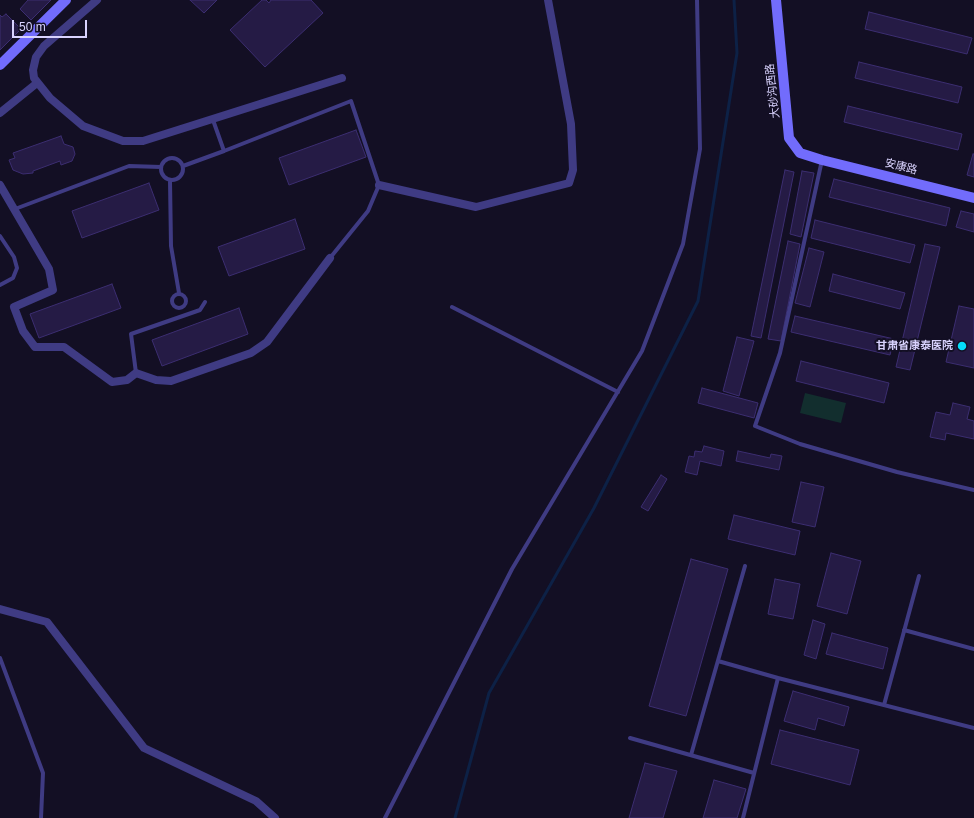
<!DOCTYPE html>
<meta charset="utf-8">
<style>
body{margin:0}
#map{position:relative;width:974px;height:818px;overflow:hidden;background:#130f24;font-family:Helvetica,sans-serif}
canvas{display:block}
.scale{position:absolute;left:12px;top:20px;width:75px;height:18px;box-sizing:border-box;border:2px solid #d9d3fe;border-top:0;padding-left:5px;font-size:12px;line-height:14px;white-space:nowrap;color:#d9d3fe;-webkit-text-stroke:3px #130f24;paint-order:stroke}
</style>
<div id="map">
<canvas width="974" height="818"></canvas>
<div class="scale">50 m</div>
</div>
<script>
const c = document.querySelector('canvas').getContext('2d');
c.lineJoin = 'round';
function paint(path, color) { c.fillStyle = color; c.fill(path, 'evenodd'); }
const poly = rows => new Path2D(rows.map(r => 'M' + r).join(''));
function trace(path, color, width, dash) { c.strokeStyle = color; c.lineWidth = width; c.lineCap = dash ? 'butt' : 'round'; c.setLineDash(dash || []); c.stroke(path); }
function label(font, color, halo, rows, align = 'center') {
  c.font = font + ' Helvetica,"Noto Sans SC",sans-serif'; c.lineWidth = 4; c.setLineDash([]); c.textBaseline = 'middle'; c.strokeStyle = halo; c.fillStyle = color; for (const [text, x, y, turn = 0] of rows) {
    c.save(); c.translate(x, y); c.rotate((+turn || 0) * Math.PI / 180); c.textAlign = isNaN(turn) ? turn : align; if (halo) c.strokeText(text, 0, 0); c.fillText(text, 0, 0); c.restore();
  }
}
paint(poly([
 [805,393,846,403,841,423,800,413]
]), '#122e2e');
trace(poly([
 [455,818,489,693,594,508,698,301,737,53,734,0]
]), '#0d2146', 3);
const building = poly([
 [28,0,51,0,31,20,20,9,28,0],
 [190,0,217,0,204,13,190,0],
 [262,0,266,0,269,3,271,0,311,0,323,13,265,67,230,30,262,0],
 [869,12,972,38,967,54,865,29,869,12],
 [6,14,21,29,0,50,0,15,2,17,6,14],
 [859,62,962,87,958,103,855,78,859,62],
 [848,106,962,134,958,150,844,122,848,106],
 [356,130,366,157,289,185,279,158,356,130],
 [61,136,64,144,73,147,75,154,72,161,61,165,60,161,33,171,33,173,23,174,13,170,9,160,15,158,13,153,61,136],
 [973,154,974,154,974,177,967,175,973,154],
 [785,170,794,172,761,338,751,336,785,170],
 [802,171,814,173,801,237,790,234,802,171],
 [834,179,950,208,946,226,829,197,834,179],
 [149,183,159,210,82,238,72,211,149,183],
 [961,211,974,214,974,232,956,227,961,211],
 [295,219,305,249,229,276,218,247,295,219],
 [815,220,915,245,910,263,811,238,815,220],
 [788,241,800,244,781,341,768,339,788,241],
 [925,244,940,247,910,370,896,367,925,244],
 [809,248,824,252,810,307,795,303,809,248],
 [833,274,905,293,900,309,829,291,833,274],
 [112,284,121,308,39,338,30,314,112,284],
 [959,306,974,309,974,368,946,362,959,306],
 [239,308,248,334,162,366,152,340,239,308],
 [795,316,894,339,890,355,791,332,795,316],
 [737,337,754,341,739,396,723,391,737,337],
 [801,361,889,383,884,403,796,381,801,361],
 [702,388,758,403,754,418,698,403,702,388],
 [953,403,970,407,967,419,974,421,974,439,946,433,945,440,930,437,936,412,950,415,953,403],
 [704,446,724,451,721,466,700,461,697,475,685,472,689,456,694,457,695,451,702,452,704,446],
 [738,451,770,458,771,454,782,456,779,470,736,461,738,451],
 [661,475,667,479,648,511,641,507,661,475],
 [801,482,824,487,815,527,792,522,801,482],
 [734,515,800,531,795,555,728,539,734,515],
 [831,553,861,561,847,614,817,606,831,553],
 [691,559,728,569,686,716,649,706,691,559],
 [775,579,800,584,793,619,768,614,775,579],
 [813,620,825,624,816,659,804,655,813,620],
 [832,633,888,648,883,669,826,654,832,633],
 [793,691,849,707,844,726,818,718,815,730,784,721,793,691],
 [780,730,859,750,850,785,771,764,780,730],
 [645,763,677,771,663,818,629,818,645,763],
 [714,780,746,789,737,818,703,818,714,780]
]);
paint(building, '#251b45');
trace(building, '#3c2e71', 1);
trace(poly([
 [213,120,224,151,351,101,379,185,368,211,330,258],
 '161 169a11 11 0 1 1 22 0a11 11 0 1 1-22 0Z',
 [822,160,780,353,755,426,800,444,897,472,974,490],
 [183,166,224,151],
 [170,181,171,246,179,293],
 [15,209,129,166,161,167],
 [0,236,14,257,17,268,13,278,0,285],
 '172 301a7 7 0 1 1 14 0a7 7 0 1 1-14 0Z',
 [452,307,618,392],
 [136,373,131,334,200,310,205,302],
 [904,630,974,649],
 [0,658,43,773,41,818],
 [718,661,778,678],
 [884,705,919,576],
 [630,738,754,773],
 [691,755,745,566],
 [385,818,512,569,642,351,683,244,700,149,697,0],
 [743,818,778,678,974,728]
]), '#3f3b83', 4);
trace(poly([
 [97,0,44,46,36,57,33,70,34,78,50,98,83,126,123,141,143,141,342,78],
 [0,113,37,83],
 [0,185,49,269,53,290,14,307,23,331,35,347,64,347,112,382,127,380,136,373,156,380,171,381,251,353,267,342,330,258],
 [379,185,476,207,569,183,573,170,571,124,548,0],
 [0,609,47,622,144,748,256,801,275,818]
]), '#3f3b83', 8);
trace(poly([
 [776,0,789,138,800,153,822,160,974,198],
 [0,65,66,0]
]), '#726cfc', 10);
for (const [x, y, r, color] of [
 [962,346,5,"#04dcf9"]
]) { const dot = new Path2D(); dot.arc(x, y, r, 0, 2 * Math.PI); c.fillStyle = color; c.fill(dot); trace(dot, '#130f24', 1.5); }
label('11px', '#d9d3fe', '#130f24', [
 ["大砂沟西路",773,91,-96],
 ["安康路",901,167,14]
]);
label('bold 11px', '#d9d3fe', '#130f24', [
 ["甘肃省康泰医院",953,346]
], 'right');
</script>
